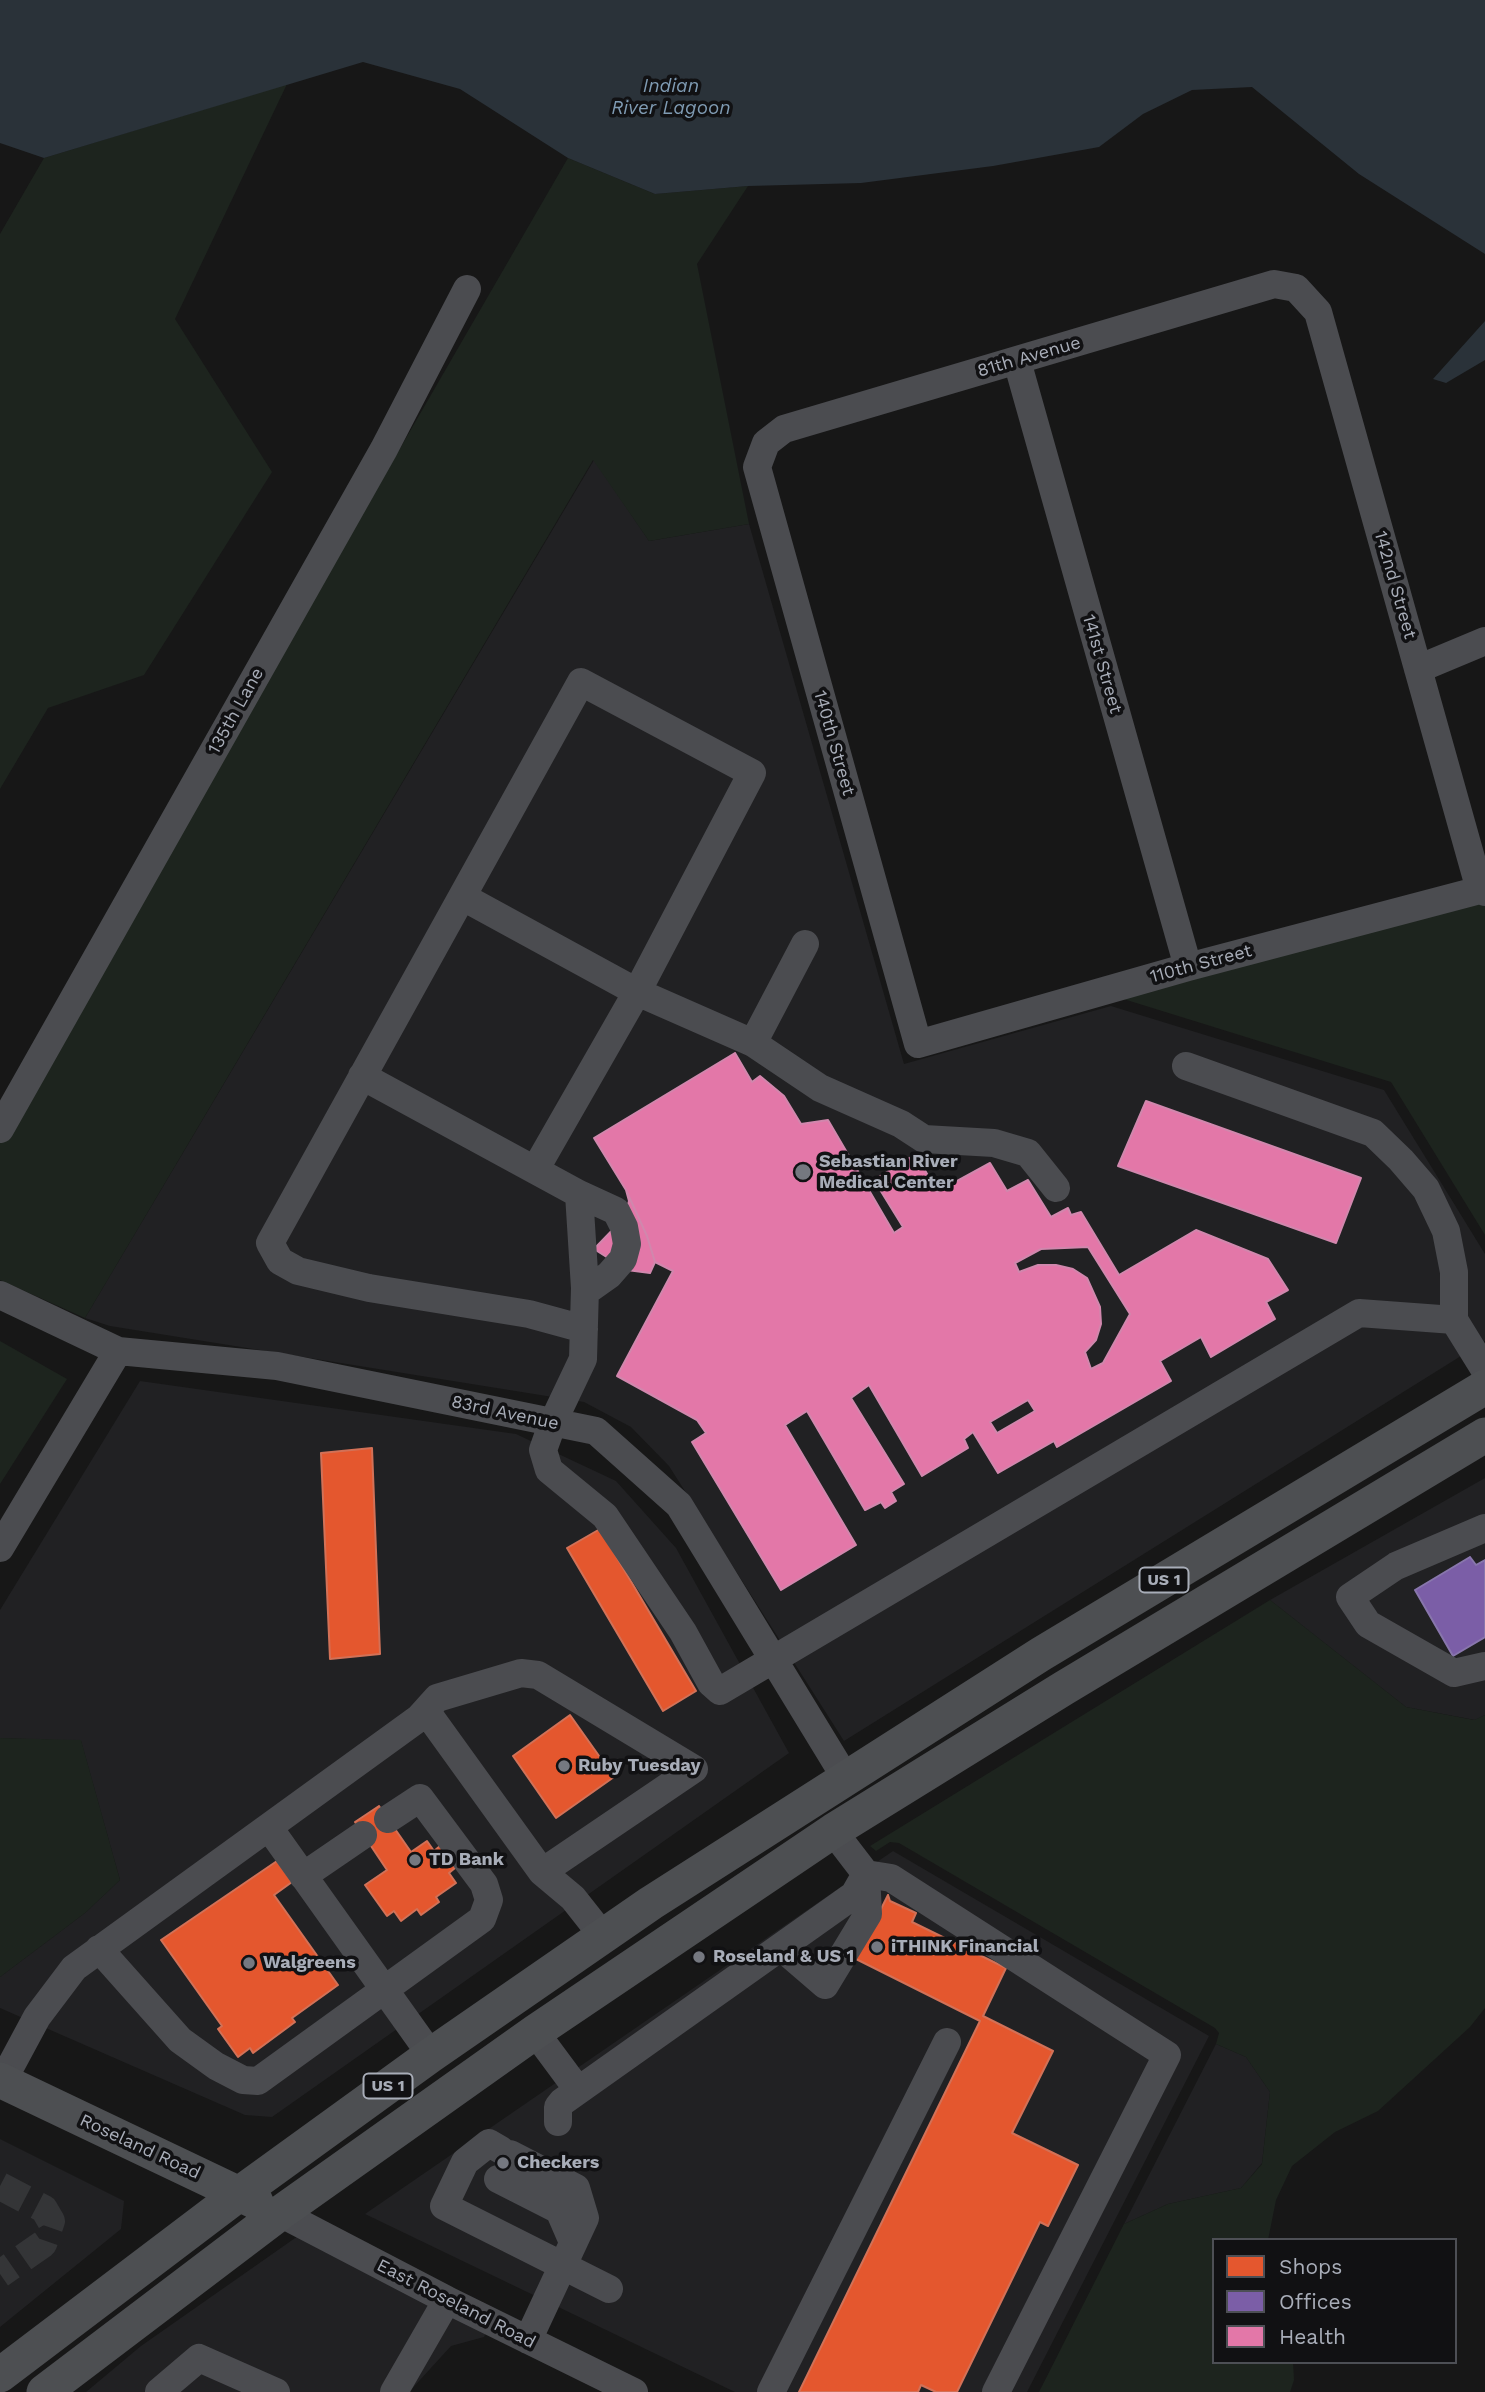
<!DOCTYPE html>
<style>
body{margin:0}
#map{position:relative;width:1485px;height:2392px;overflow:hidden;background:#171717;font-family:"Work Sans",sans-serif}
canvas{display:block}
.legend{position:absolute;left:1212px;top:2238px;width:245px;height:126px;box-sizing:border-box;background:#111113;border:2px solid #4d4f55;margin:0;padding:9px 12px;list-style:none;font-size:21px;color:#a8adb8}
.legend li{display:flex;align-items:center;gap:14px;height:35px}
.legend b{width:35px;border:2px solid #4d4f55}
</style>
<div id="map">
<canvas width="1485" height="2392"></canvas>
<ul class="legend">
<li><b style="height:19px;background:#e4572e"></b>Shops</li>
<li><b style="height:19px;background:#7b5ea7"></b>Offices</li>
<li><b style="height:19px;background:#e377a8"></b>Health</li>
</ul>
</div>
<script>
const c = document.querySelector('canvas').getContext('2d');
c.lineJoin = 'round';
function paint(path, color) { c.fillStyle = color; c.fill(path, 'evenodd'); }
const poly = rows => new Path2D(rows.map(r => 'M' + r).join(''));
function trace(path, color, width, dash) { c.strokeStyle = color; c.lineWidth = width; c.lineCap = dash ? 'butt' : 'round'; c.setLineDash(dash || []); c.stroke(path); }
function label(font, color, halo, rows, align = 'center') {
  c.font = font + ' "Work Sans",sans-serif'; c.lineWidth = 7; c.setLineDash([]); c.textBaseline = 'middle'; c.strokeStyle = halo; c.fillStyle = color; for (const [text, x, y, turn = 0] of rows) {
    c.save(); c.translate(x, y); c.rotate((+turn || 0) * Math.PI / 180); c.textAlign = isNaN(turn) ? turn : align; if (halo) c.strokeText(text, 0, 0); c.fillText(text, 0, 0); c.restore();
  }
}
paint(poly([
 [594,460,649,541,749,524,904,1064,1111,1006,1384,1090,1485,1254,1485,1341,844,1741,669,1466,631,1427,584,1402,110,1326,85,1318],
 [140,1381,516,1434,616,1481,676,1548,789,1753,272,2117,245,2115,0,2008,0,1977,85,1913,120,1880,81,1741,0,1738,0,1610],
 [1485,1478,1485,1715,1475,1720,1406,1707,1270,1600],
 [893,1851,1209,2036,1027,2392,735,2392,365,2214],
 [1216,2044,1246,2057,1270,2092,1262,2163,1241,2188,1168,2204,1124,2224],
 [0,2139,124,2201,121,2229,0,2327],
 [298,2236,486,2333,484,2337,451,2346,409,2392,86,2392,141,2346]
]), '#212123');
paint(poly([
 [287,84,175,319,272,472,144,675,48,708,0,789,0,234,44,158],
 [568,158,655,194,748,186,697,264,749,524,649,541,593,460,85,1318,0,1280,0,1140],
 [1485,895,1485,1235,1391,1082,1117,997],
 [0,1341,67,1379,0,1484],
 [1270,1600,1406,1707,1474,1720,1485,1715,1485,2008,1470,2027,1378,2111,1335,2132,1292,2166,1276,2200,1268,2240,1214,2240,1214,2362,1293,2362,1294,2380,1290,2392,1039,2392,1124,2224,1168,2204,1241,2188,1262,2164,1270,2092,1246,2057,1216,2044,1219,2033,1215,2028,899,1843,890,1842,876,1851,870,1846],
 [0,1738,81,1740,120,1880,85,1913,0,1977]
]), '#1d241e');
paint(poly([
 [0,0,1485,0,1485,254,1359,174,1252,87,1192,90,1143,114,1099,147,993,166,861,183,748,186,655,194,568,158,460,89,363,62,44,158,0,143],
 [1485,321,1485,360,1446,383,1433,379]
]), '#2a3239');
const shops = poly([
 [372,1448,380,1654,330,1659,321,1453,372,1448],
 [600,1529,696,1691,663,1711,567,1548,600,1529],
 [570,1715,614,1777,556,1818,513,1756,570,1715],
 [379,1806,411,1852,427,1841,434,1851,440,1846,455,1868,449,1873,456,1883,436,1897,439,1902,421,1915,417,1909,401,1921,394,1911,387,1916,365,1885,387,1870,355,1822,379,1806],
 [277,1861,292,1882,274,1895,338,1985,292,2018,295,2022,253,2053,250,2048,238,2057,218,2029,222,2026,161,1940,277,1861],
 [888,1895,890,1901,916,1913,912,1922,1006,1968,983,2016,1053,2051,1012,2133,1078,2165,1048,2226,1040,2222,957,2392,936,2392,921,2385,918,2392,799,2392,980,2021,856,1959,888,1895]
]);
paint(shops, '#e4572e');
trace(shops, '#d27157', 2);
const offices = poly([
 [1470,1557,1476,1565,1485,1560,1485,1637,1453,1656,1415,1590,1470,1557]
]);
paint(offices, '#7b5ea7');
trace(offices, '#8876ac', 2);
const health = poly([
 [735,1053,752,1082,760,1076,784,1096,801,1124,828,1120,894,1233,903,1227,874,1180,916,1154,937,1192,990,1163,1007,1191,1028,1180,1051,1217,1068,1208,1071,1215,1081,1212,1119,1275,1196,1230,1268,1259,1288,1290,1266,1302,1275,1319,1211,1357,1201,1337,1160,1361,1171,1381,1057,1447,1054,1441,998,1473,973,1432,964,1439,968,1448,922,1476,869,1385,851,1398,904,1484,891,1492,896,1501,885,1508,881,1502,865,1510,807,1411,785,1425,856,1545,781,1590,692,1442,706,1433,697,1420,617,1376,673,1271,655,1262,647,1236,626,1190,594,1138,735,1053],
 [1088,1247,1130,1314,1103,1363,1091,1369,1085,1352,1096,1340,1101,1324,1100,1307,1087,1278,1073,1269,1056,1265,1038,1265,1019,1272,1015,1263,1041,1249,1088,1247],
 [1028,1400,1035,1411,997,1433,990,1422,1028,1400],
 [1146,1101,1361,1178,1336,1243,1118,1166,1146,1101],
 [626,1190,647,1236,655,1262,650,1273,627,1270,594,1249,624,1218,629,1201,626,1190]
]);
paint(health, '#e377a8');
trace(health, '#d187ad', 2);
trace(poly([
 [0,2186,44,2209,51,2221,43,2244,0,2274]
]), '#343537', 28, [28, 14]);
trace(poly([
 [1017,361,1188,967],
 [1418,669,1485,641],
 [1480,890,1318,312,1296,288,1274,284,784,429,766,443,757,467,918,1044,1188,967,1480,890,1485,892],
 [463,897,637,992,753,1043,820,1088,901,1124,924,1139,994,1143,1028,1153,1056,1188],
 [753,1043,805,944],
 [1186,1066,1373,1133,1401,1160,1426,1189,1446,1231,1454,1272,1454,1320,1485,1370],
 [362,1076,579,1194,616,1211,624,1227,627,1244,623,1259,609,1275,585,1292],
 [0,1129,384,449,467,289],
 [535,1170,637,992,752,773,581,682,270,1243,280,1261,298,1271,369,1288,529,1314,584,1329],
 [579,1194,585,1288,583,1359,553,1422,543,1450,549,1470,605,1516,683,1632,711,1683,720,1691,1359,1313,1454,1320],
 [0,1295,118,1351,277,1366,596,1431,679,1505,845,1777],
 [1485,1528,1396,1566,1350,1597,1368,1624,1454,1673,1485,1666],
 [0,1548,118,1351],
 [426,1711,542,1872,573,1898,603,1936],
 [270,1829,431,2055],
 [303,1876,363,1835],
 [782,1948,825,1985,868,1914,866,1874,891,1878,1167,2055,996,2392],
 [99,1949,180,2040,216,2066,243,2080,258,2081,482,1919,489,1900,484,1884,420,1798,388,1819],
 [535,2032,578,2090],
 [2,2082,37,2017,74,1968,419,1718,437,1698,521,1673,538,1675,694,1769,542,1872],
 [558,2122,558,2107,562,2102,854,1895,866,1874,833,1831],
 [501,2150,489,2143,465,2162,444,2206,609,2289],
 [510,2154,576,2188,585,2218,528,2340],
 [498,2179,559,2210,572,2240],
 [280,2213,447,2300,634,2392],
 [159,2392,199,2358,276,2392],
 [394,2392,447,2300],
 [771,2392,947,2042]
]), '#4b4c50', 28);
trace(poly([
 [0,2080,256,2202],
 [0,2375,239,2194,431,2055,651,1903,1041,1654,1485,1387],
 [44,2392,280,2213,535,2032,833,1831,1064,1688,1485,1435]
]), '#4d4f52', 35);
for (const [x, y, r, color] of [
 [803,1172,9,"#757880"],
 [564,1766,7,"#757880"],
 [415,1860,7,"#757880"],
 [877,1947,7,"#757880"],
 [699,1957,7,"#757880"],
 [249,1963,7,"#757880"],
 [503,2163,7,"#757880"]
]) { const dot = new Path2D(); dot.arc(x, y, r, 0, 2 * Math.PI); c.fillStyle = color; c.fill(dot); trace(dot, '#111113', 2.5); }
for (const [x, y, w] of [
 [1164,1580,49],
 [388,2086,49]
]) { const box = new Path2D(); box.roundRect(x - w / 2, y - 12.5, w, 25, 5); c.fillStyle = '#111113'; c.fill(box); trace(box, '#a8adb8', 2); }
label('bold 16px', '#a8adb8', null, [
 ["US 1",1164,1580],
 ["US 1",388,2086]
]);
label('18px', '#a8adb8', '#111113', [
 ["81th Avenue",1029,357,-16],
 ["142nd Street",1395,585,74],
 ["141st Street",1102,664,74],
 ["135th Lane",236,711,-61],
 ["140th Street",834,743,74],
 ["110th Street",1201,964,-15],
 ["83rd Avenue",505,1413,12],
 ["Roseland Road",140,2147,25],
 ["East Roseland Road",456,2304,27]
]);
label('bold 18px', '#a8adb8', '#111113', [
 ["Sebastian River",819,1162],
 ["Medical Center",819,1183],
 ["Ruby Tuesday",578,1766],
 ["TD Bank",429,1860],
 ["iTHINK Financial",891,1947],
 ["Roseland & US 1",713,1957],
 ["Walgreens",263,1963],
 ["Checkers",517,2163]
], 'left');
label('italic 19px', '#7f9bb3', '#111113', [
 ["Indian",671,86],
 ["River Lagoon",671,108]
]);
</script>
